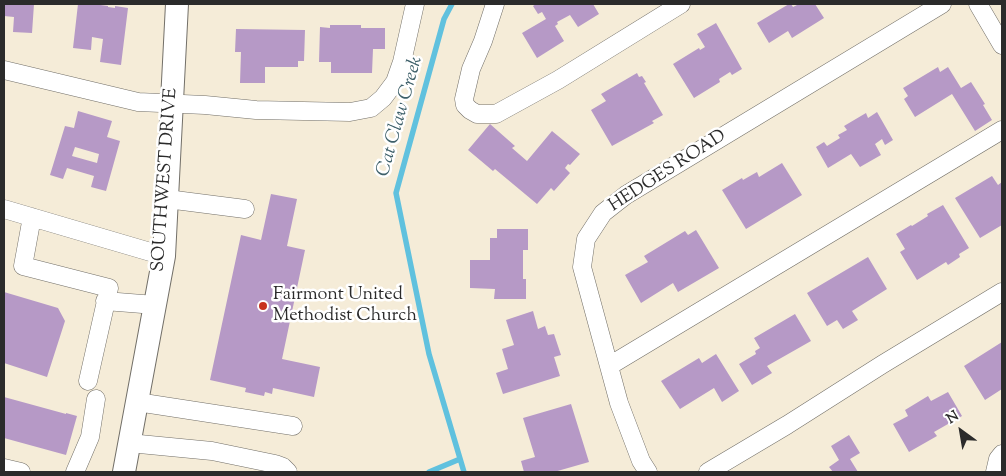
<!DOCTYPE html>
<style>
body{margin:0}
#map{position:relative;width:1006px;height:476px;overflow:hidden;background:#f5ecd8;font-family:"Sorts Mill Goudy",serif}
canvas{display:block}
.frame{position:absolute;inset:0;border:5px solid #2b2b2b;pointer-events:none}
.north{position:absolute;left:936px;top:406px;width:50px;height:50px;-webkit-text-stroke:4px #fff;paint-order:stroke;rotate:328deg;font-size:14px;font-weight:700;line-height:20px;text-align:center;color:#2b2b2b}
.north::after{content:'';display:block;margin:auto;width:18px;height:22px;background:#2b2b2b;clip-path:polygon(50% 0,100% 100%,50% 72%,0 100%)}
</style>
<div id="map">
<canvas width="1006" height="476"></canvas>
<div class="frame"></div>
<div class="north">N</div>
</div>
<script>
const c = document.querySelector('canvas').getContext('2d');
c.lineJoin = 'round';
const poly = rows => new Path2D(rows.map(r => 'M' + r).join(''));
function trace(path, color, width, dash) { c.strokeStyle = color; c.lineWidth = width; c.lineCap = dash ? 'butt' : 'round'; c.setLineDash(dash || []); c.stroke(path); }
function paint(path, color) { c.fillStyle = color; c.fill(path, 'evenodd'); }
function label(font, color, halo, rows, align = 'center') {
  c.font = font + ' "Sorts Mill Goudy",serif'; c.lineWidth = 5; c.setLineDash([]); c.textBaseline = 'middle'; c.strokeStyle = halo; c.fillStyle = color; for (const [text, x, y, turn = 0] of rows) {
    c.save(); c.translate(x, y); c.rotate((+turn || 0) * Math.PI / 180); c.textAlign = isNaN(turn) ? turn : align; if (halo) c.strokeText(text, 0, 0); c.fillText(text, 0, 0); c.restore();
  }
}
trace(poly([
 [452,4,444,19,396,193,429,354,464,472],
 [429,472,460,459]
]), '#60c1de', 5.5);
paint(poly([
 [4,4,34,4,32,33,13,32,14,17,4,16],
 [78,4,93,4,108,6,108,7,115,8,115,6,128,8,121,65,100,62,103,39,92,37,91,50,73,48],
 [536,4,593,4,599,14,578,27,570,15,557,22,558,24,555,26,564,41,537,58,522,33,546,19,542,12,538,14,533,6],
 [789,4,791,4,793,7,799,4,815,4,824,18,792,38,788,31,769,43,757,23],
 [716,23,742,69,732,75,730,72,719,79,720,82,694,98,673,64,699,48,700,50,705,47,697,34],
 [330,25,361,25,361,28,385,28,385,49,373,49,372,73,331,73,331,62,319,62,320,27,330,28],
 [236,29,305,30,304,61,298,61,298,67,265,67,265,83,240,83,241,52,235,52],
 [938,67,940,72,948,67,961,88,971,82,985,104,983,105,992,120,975,131,952,94,915,117,904,99,908,96,903,88],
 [637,73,639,77,642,76,646,82,644,83,663,115,652,121,654,123,612,146,591,110,606,101,601,94],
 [78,111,112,121,107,137,120,141,106,191,91,187,94,176,67,168,63,179,50,175,65,126,74,128],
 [75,147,99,154,97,163,72,156],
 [877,112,893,140,885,145,882,139,875,144,881,155,860,167,851,154,828,168,816,147,824,142,827,146,840,138,838,135,847,130,844,126,866,113,868,118],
 [490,124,515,146,512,148,527,161,552,131,580,154,570,165,568,164,565,168,570,173,554,191,551,188,537,204,495,169,493,171,468,150],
 [782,163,802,195,746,229,722,190,742,178,743,180,757,172,759,177],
 [992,176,998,185,1002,182,1002,223,1001,224,1002,225,980,238,955,198],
 [271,194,297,199,287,246,305,250,282,359,320,367,314,397,273,388,272,394,265,392,264,396,245,392,246,388,210,380,241,235,261,240],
 [943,205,969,248,959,254,960,257,948,265,946,262,917,280,900,252,905,249,896,234,911,225,912,226,928,216,927,214],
 [497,229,528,229,528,250,523,250,523,279,526,279,526,299,494,299,495,289,470,288,470,260,490,260,490,238,497,238],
 [696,230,719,268,678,292,673,283,641,303,625,275,648,262,644,256,685,231,688,235],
 [868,257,887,289,852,311,858,320,843,329,837,320,827,326,807,293],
 [4,292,58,308,65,321,47,377,4,363],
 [533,311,538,329,545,326,548,335,554,334,561,355,554,357,560,376,503,394,496,373,508,369,502,349,514,345,506,320],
 [795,314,811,341,767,366,772,373,752,385,739,364,756,354,755,351,760,348,754,338],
 [1002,342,1002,389,985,400,964,366],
 [716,354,739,391,722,402,714,388,680,409,661,381,699,358,702,363],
 [948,392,962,416,934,432,937,436,909,452,893,424,908,416,905,410,928,396,931,401],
 [4,397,66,414,66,413,77,416,66,455,4,438],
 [571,404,589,462,554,472,524,472,521,461,535,457,523,418],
 [849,435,860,453,850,459,858,472,833,472,829,467,839,460,831,446]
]), '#b699c6');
const minor = poly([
 [495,4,483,41,471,69,464,99,465,105,470,110,477,114,496,114,558,80,681,4],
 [978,4,1002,45],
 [4,70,138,102,205,105,256,110,350,112,371,108,383,98,395,82,402,62,415,4],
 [167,199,245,209],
 [4,209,164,256],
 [32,217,23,266,109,288,88,381],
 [105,301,155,305],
 [609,366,1002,130],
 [137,402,293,426],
 [129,443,212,451,275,464,283,467,288,472],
 [4,468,21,472],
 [75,472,90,437,96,399],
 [648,472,641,461,619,403,582,267,586,239,603,213,626,195,942,4],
 [708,472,787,425,883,364,1002,292],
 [995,472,998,459,1002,454]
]);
const major = poly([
 [124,472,164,256,177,4]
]);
trace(minor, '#726f68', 19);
trace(major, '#726f68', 24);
trace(minor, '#fff', 18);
trace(major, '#fff', 22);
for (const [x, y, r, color] of [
 [263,306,5,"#c8321e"]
]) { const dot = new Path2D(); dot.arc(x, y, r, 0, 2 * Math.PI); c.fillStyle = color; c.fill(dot); trace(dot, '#fff', 2); }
label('18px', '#2b2b2b', '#fff', [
 ["HEDGES ROAD",668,172,-33],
 ["SOUTHWEST DRIVE",166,180,-86]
]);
label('18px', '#2b2b2b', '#fff', [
 ["Fairmont United",273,296],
 ["Methodist Church",273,317]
], 'left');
label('italic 19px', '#3e606a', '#fff', [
 ["Cat Claw Creek",401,117,-74]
]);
</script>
